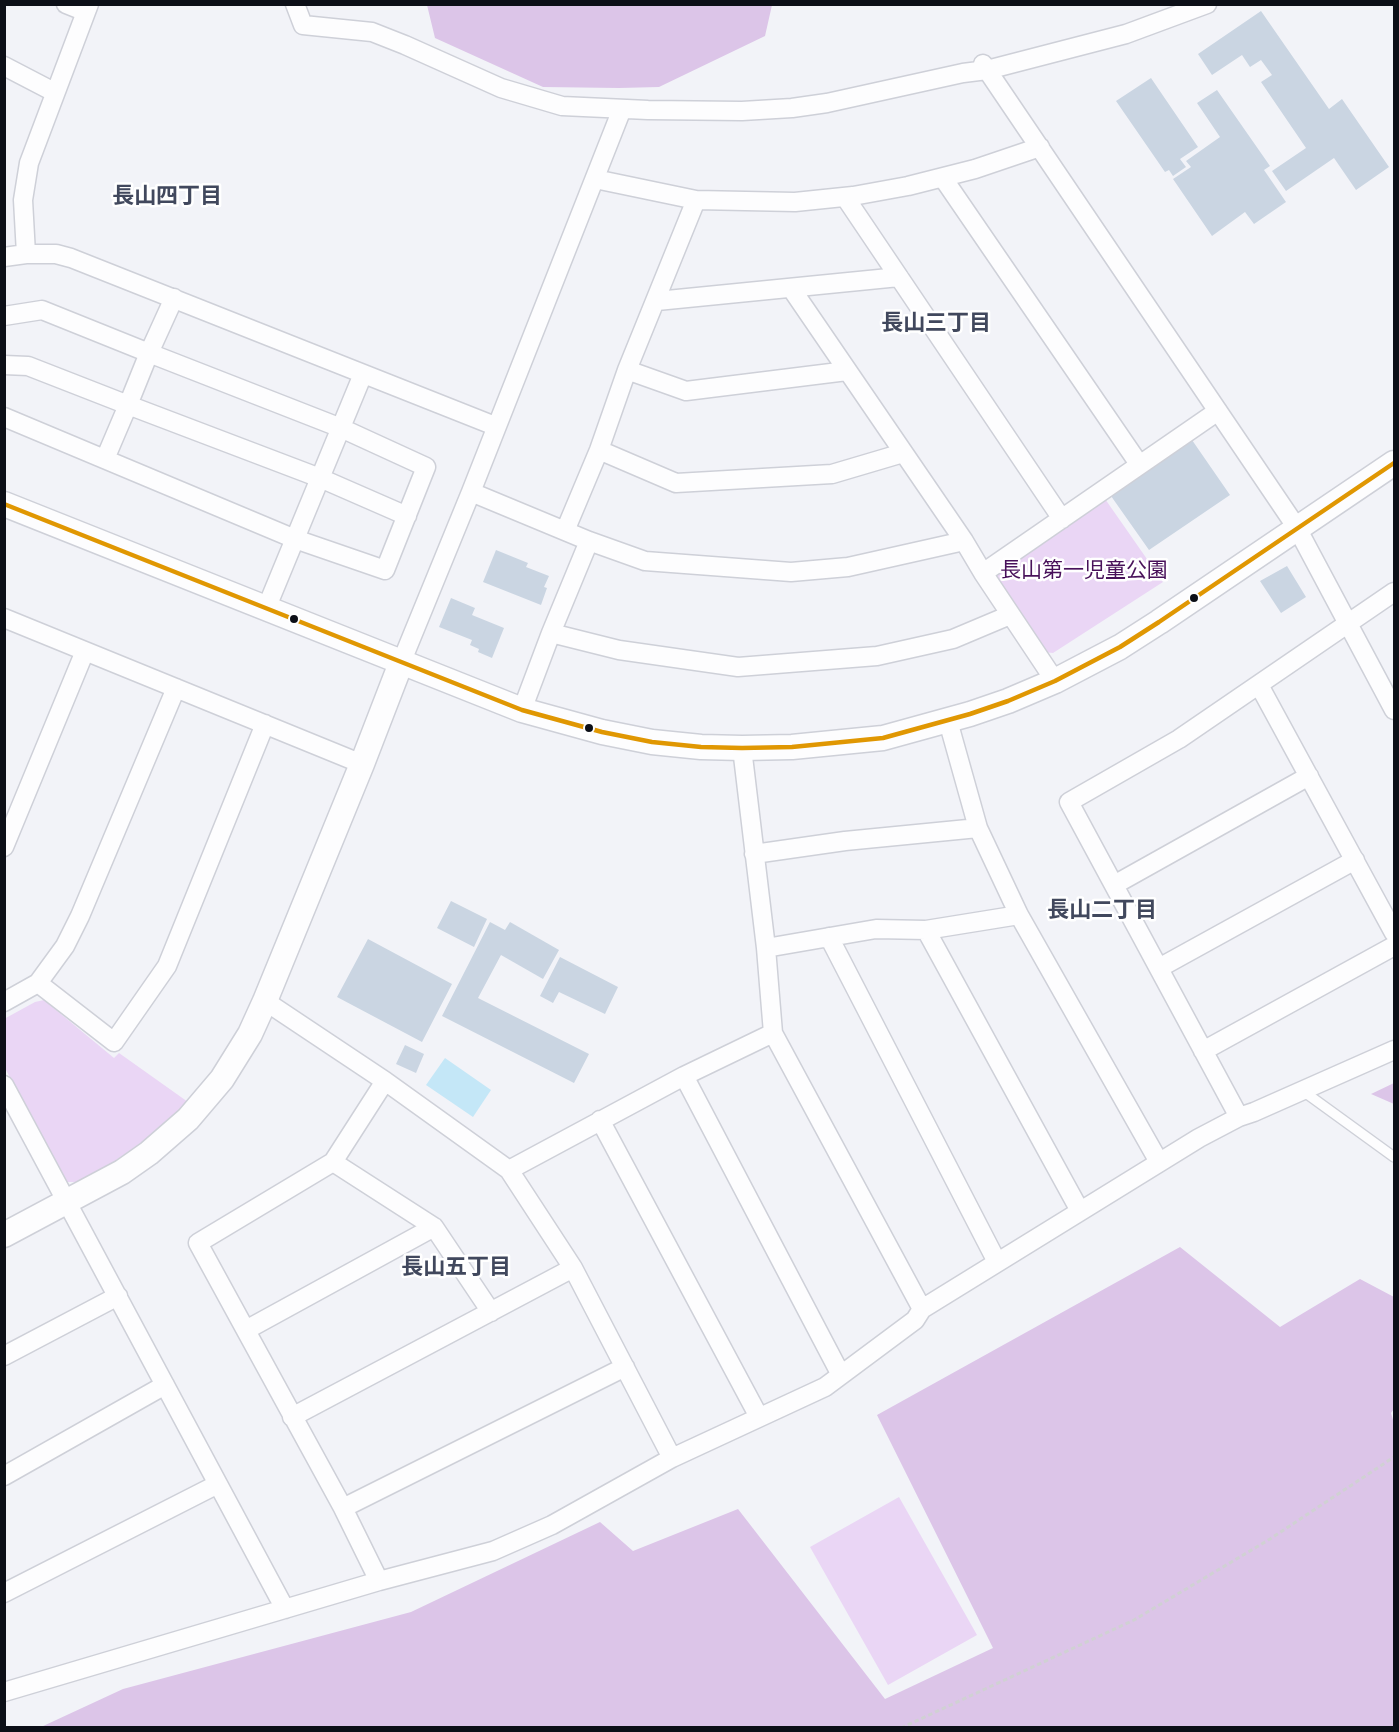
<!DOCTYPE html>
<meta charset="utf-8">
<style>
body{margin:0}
#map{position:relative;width:1399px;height:1732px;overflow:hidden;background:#f2f3f8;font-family:Poppins,sans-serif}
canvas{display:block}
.frame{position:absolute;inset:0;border:6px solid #0c0f17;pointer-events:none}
</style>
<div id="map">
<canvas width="1399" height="1732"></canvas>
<div class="frame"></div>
</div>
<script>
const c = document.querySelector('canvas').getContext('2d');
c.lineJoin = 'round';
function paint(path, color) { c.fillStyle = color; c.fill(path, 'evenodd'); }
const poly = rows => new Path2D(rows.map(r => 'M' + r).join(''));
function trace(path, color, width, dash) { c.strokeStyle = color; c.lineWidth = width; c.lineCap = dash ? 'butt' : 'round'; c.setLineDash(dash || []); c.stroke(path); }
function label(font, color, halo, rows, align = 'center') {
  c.font = font + ' Poppins,"Noto Sans JP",sans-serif'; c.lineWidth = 5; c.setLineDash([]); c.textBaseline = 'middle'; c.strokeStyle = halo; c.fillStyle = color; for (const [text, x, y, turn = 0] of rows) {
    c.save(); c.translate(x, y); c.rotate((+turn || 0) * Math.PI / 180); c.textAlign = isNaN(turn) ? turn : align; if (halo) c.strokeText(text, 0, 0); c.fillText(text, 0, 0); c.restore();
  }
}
paint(poly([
 [1103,496,1163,582,1053,653,1043,652,988,574],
 [44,1000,114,1058,119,1053,188,1102,152,1135,112,1163,77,1182,67,1182,63,1177,5,1068,4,1019,35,1002],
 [899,1497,977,1635,888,1685,810,1547]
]), '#ead6f5');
paint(poly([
 [427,5,427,4,772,5,765,36,659,87,619,88,543,87,435,38],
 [1394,1083,1394,1104,1371,1094],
 [1180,1247,1280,1327,1360,1279,1394,1297,1394,1409,1391,1413,1394,1423,1394,1727,41,1727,123,1689,411,1612,600,1522,633,1551,738,1509,885,1699,993,1648,877,1415]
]), '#dcc5e8');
paint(poly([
 [445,1058,491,1090,473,1117,426,1085]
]), '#c4e7f7');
paint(poly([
 [1261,11,1329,109,1342,99,1389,167,1356,190,1334,158,1286,191,1272,171,1306,148,1261,82,1272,75,1261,60,1250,67,1242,55,1212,75,1198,54],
 [1151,78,1198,147,1180,159,1186,167,1173,176,1169,170,1165,172,1116,101],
 [1217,90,1270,166,1264,170,1286,202,1254,224,1245,212,1212,236,1173,179,1191,167,1186,161,1220,137,1197,103],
 [1192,440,1230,495,1149,550,1111,496],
 [496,550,528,563,526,567,549,576,544,587,547,588,541,605,483,582],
 [1287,566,1306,597,1281,613,1260,581],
 [451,598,475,608,472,615,504,628,492,658,478,652,479,649,470,645,472,640,439,627],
 [451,901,487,919,474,947,437,928],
 [490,922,505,930,510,922,559,950,543,979,501,955,478,998,589,1054,574,1083,442,1016],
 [368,939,452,984,422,1042,337,997],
 [560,957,618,987,605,1014,559,992,553,1003,540,996],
 [405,1045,424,1054,416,1073,396,1064]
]), '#cad5e2');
const lane = poly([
 [1303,1091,1394,1157]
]);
const street = poly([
 [66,4,86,12],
 [295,4,303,25,372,32,405,45,501,88,562,106,648,110,742,111,792,108,827,103,963,73,987,70,1126,34,1207,4],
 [983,64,1297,528,1394,710],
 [4,66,54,92],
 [943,178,1139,464],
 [595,179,696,200,795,202,853,196,908,186,975,169,1040,147],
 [845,197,1062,519],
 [26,254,23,200,29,163,89,4],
 [4,257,26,254,56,254,71,258,495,426],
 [791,288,964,541,983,573,1055,681],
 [657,301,899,277],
 [4,316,42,310,149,353,128,405,320,478,407,516],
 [4,365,28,366,128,405,105,459],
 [627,370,686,391,847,371],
 [4,417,295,539,385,570,426,467,341,428,149,353,174,298],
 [599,450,676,483,832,474,903,453],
 [471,492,589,541,645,561,791,572,848,567,964,541],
 [565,531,599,450,627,370,696,200],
 [983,573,1218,411],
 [266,609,363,374],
 [4,618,362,764],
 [551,633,619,650,738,667,877,656,953,639,1010,615],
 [401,663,471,492,622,109],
 [1259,685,1394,933],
 [522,710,551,633,589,541],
 [948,721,978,828,1019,915,1159,1162],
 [4,847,85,651],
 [754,854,845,841,978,828],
 [1114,885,1309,776],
 [926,930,1080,1211],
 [829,937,997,1262],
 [766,948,876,929,926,930,1019,915],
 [1159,968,1355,860],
 [38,983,114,1042,167,966,265,724],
 [265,1001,385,1081,509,1170,573,1268,672,1458],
 [4,1002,38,983,65,946,80,916,176,688],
 [773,1033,922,1309],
 [1203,1051,1394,946],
 [684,1076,841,1375],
 [4,1085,285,1609],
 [1239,1117,1069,802,1179,739,1394,592],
 [600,1120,759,1417],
 [333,1162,434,1227,491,1312],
 [509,1170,684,1076,773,1033,766,948,742,748],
 [246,1330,434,1227],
 [4,1356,118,1296],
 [292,1417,573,1268],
 [4,1476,165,1385],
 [343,1508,625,1367],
 [379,1581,343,1508,198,1243,333,1162,385,1081],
 [4,1593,218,1484],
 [4,1692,379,1581,493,1551,552,1525,672,1458,825,1387,915,1320,922,1309,1199,1138,1239,1117,1254,1112,1394,1050]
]);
const secondary = poly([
 [4,504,522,710,602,732,652,742,701,747,742,748,792,747,883,738,970,714,1008,701,1055,681,1120,647,1159,622,1394,463],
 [4,1235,122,1172,149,1153,188,1119,222,1079,250,1034,265,1001,362,764,401,663]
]);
trace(lane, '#ced0d8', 12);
trace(street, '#ced0d8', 21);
trace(secondary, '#ced0d8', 27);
trace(poly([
 [901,1728,1134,1620,1270,1539,1394,1457]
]), '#d0d1d3', 3, [4.5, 3]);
trace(lane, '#fdfdfe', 9);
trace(street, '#fdfdfe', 18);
trace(secondary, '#fdfdfe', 24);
trace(poly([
 [4,504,522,710,602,732,652,742,701,747,742,748,792,747,883,738,970,714,1008,701,1055,681,1120,647,1159,622,1394,463]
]), '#e09702', 4.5);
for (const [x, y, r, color] of [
 [1194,598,5,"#0c0f17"],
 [294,619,5,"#0c0f17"],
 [589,728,5,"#0c0f17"]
]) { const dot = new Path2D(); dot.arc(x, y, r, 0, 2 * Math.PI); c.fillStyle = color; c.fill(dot); trace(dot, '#fff', 2); }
label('21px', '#48115a', '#fff', [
 ["長山第一児童公園",1084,572]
]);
label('bold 22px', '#41485d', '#fff', [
 ["長山四丁目",167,197],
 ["長山三丁目",936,324],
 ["長山二丁目",1102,911],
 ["長山五丁目",456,1268]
]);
</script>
